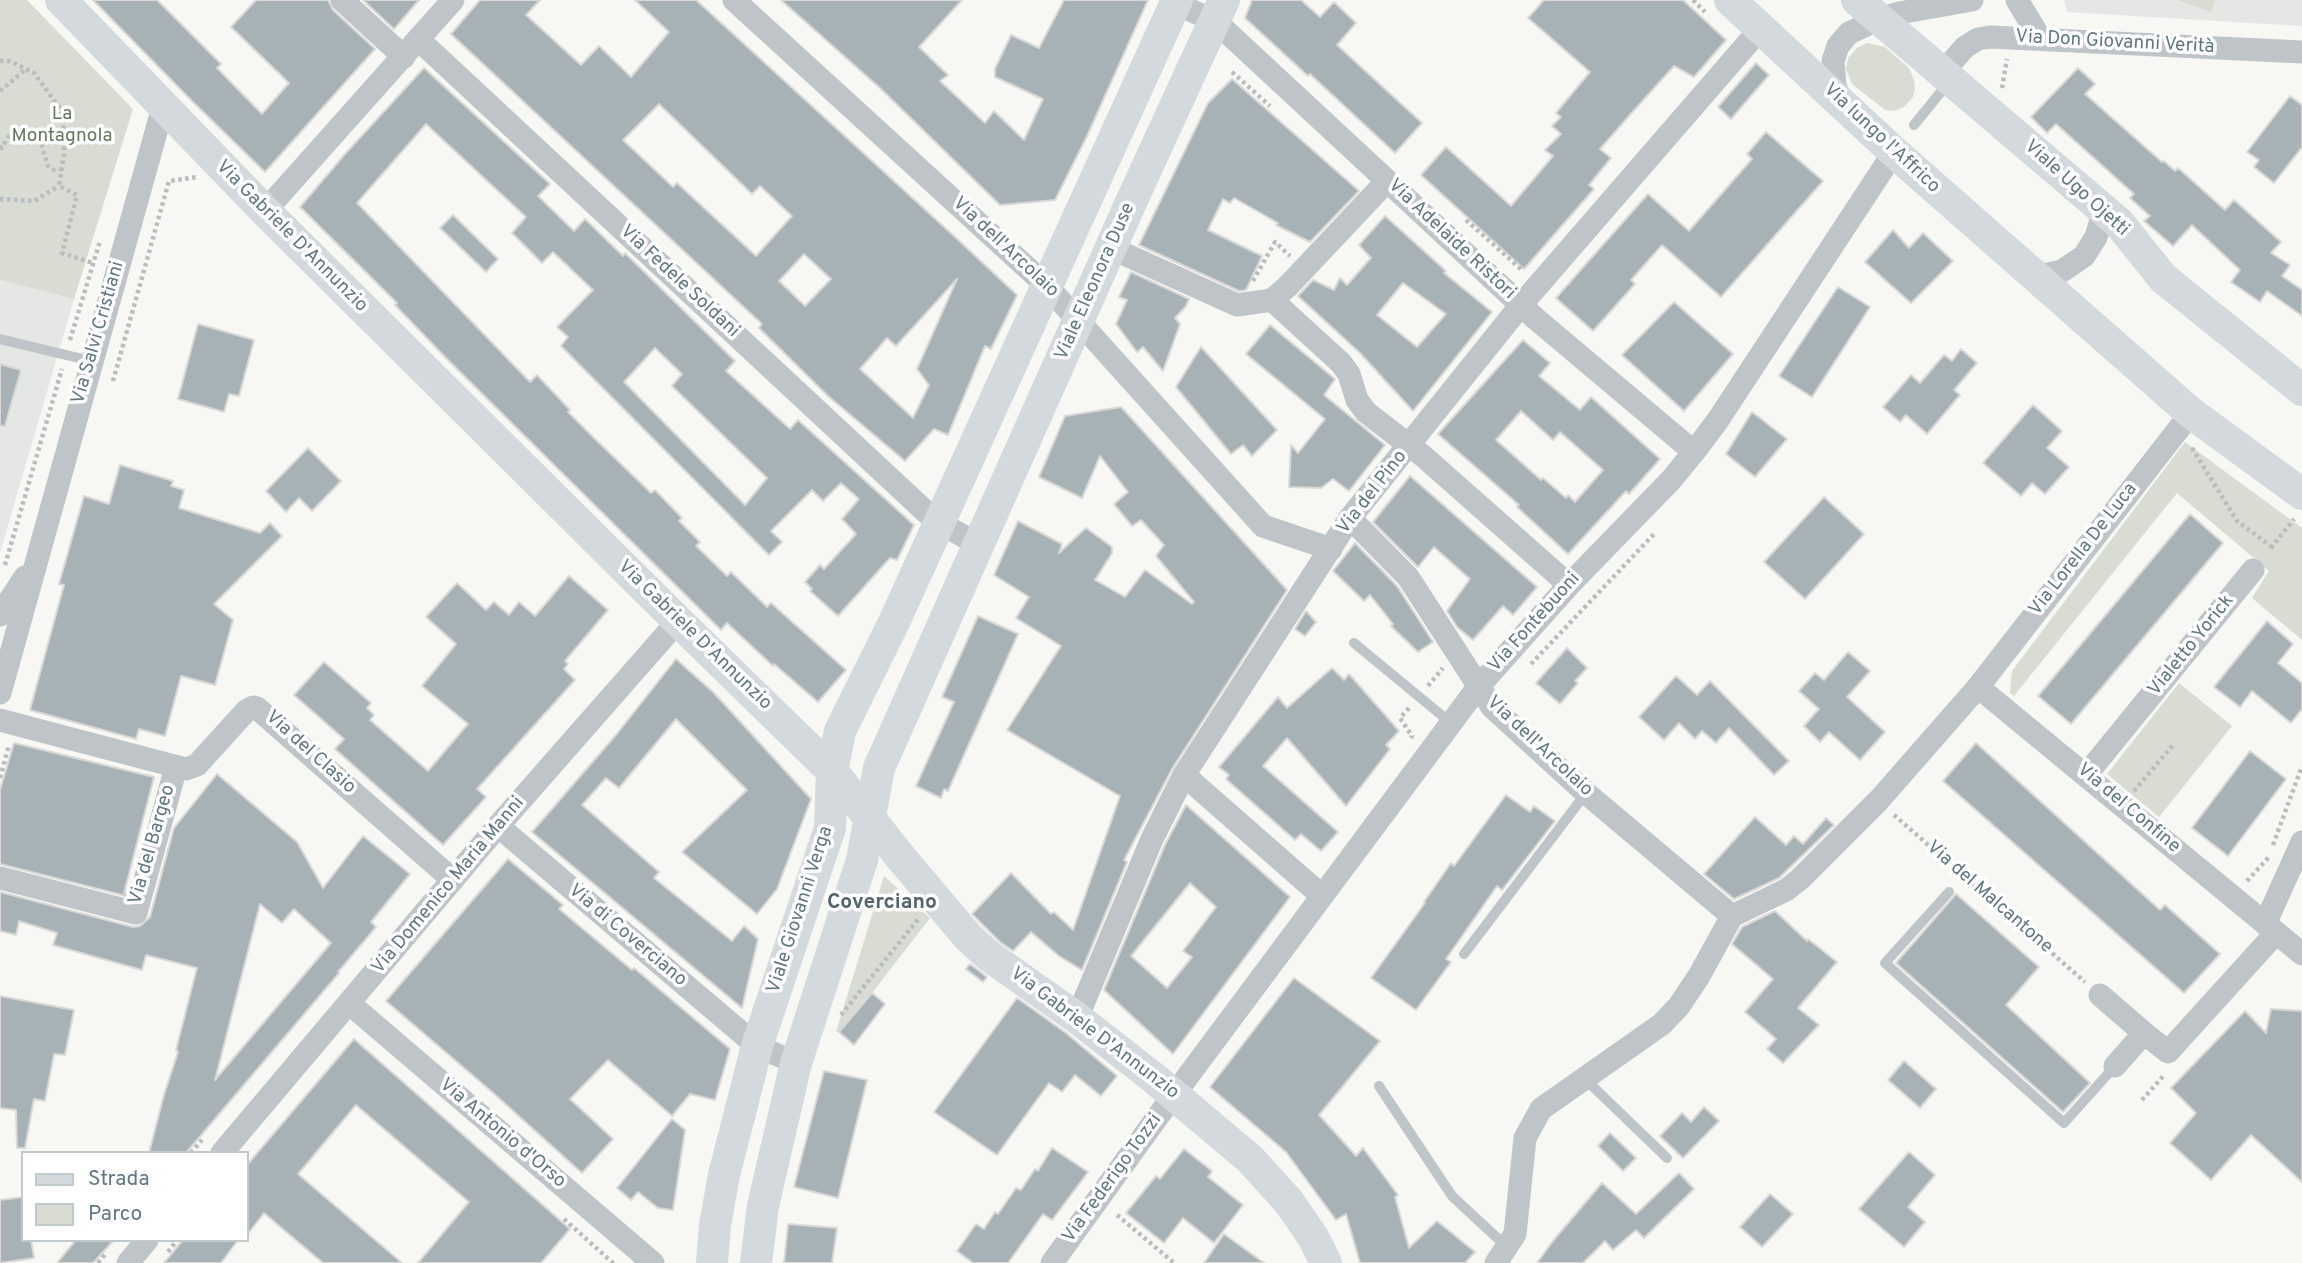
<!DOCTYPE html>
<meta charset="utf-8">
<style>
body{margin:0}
#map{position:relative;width:2302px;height:1263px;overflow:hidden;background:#f7f7f4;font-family:Overpass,sans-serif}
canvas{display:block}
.legend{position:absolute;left:21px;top:1151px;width:228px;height:91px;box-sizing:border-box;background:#fff;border:2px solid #c0c9cc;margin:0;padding:9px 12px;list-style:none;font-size:21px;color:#627880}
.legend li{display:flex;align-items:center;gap:14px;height:35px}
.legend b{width:35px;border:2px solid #c0c9cc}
</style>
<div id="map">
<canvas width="2302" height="1263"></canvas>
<ul class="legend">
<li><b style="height:9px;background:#d3d9dc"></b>Strada</li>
<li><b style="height:19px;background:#d8dcd3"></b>Parco</li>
</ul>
</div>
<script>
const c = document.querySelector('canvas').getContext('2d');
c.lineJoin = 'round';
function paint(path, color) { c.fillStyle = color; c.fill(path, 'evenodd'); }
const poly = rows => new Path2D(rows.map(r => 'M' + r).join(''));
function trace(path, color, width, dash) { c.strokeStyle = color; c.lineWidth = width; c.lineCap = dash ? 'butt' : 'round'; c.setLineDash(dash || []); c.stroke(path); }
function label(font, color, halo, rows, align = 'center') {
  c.font = font + ' Overpass,sans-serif'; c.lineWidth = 7; c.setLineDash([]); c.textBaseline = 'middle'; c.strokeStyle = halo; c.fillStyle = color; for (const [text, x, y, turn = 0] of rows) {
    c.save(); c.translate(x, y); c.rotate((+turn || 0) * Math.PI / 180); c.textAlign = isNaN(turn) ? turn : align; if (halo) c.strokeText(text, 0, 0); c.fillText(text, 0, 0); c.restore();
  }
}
paint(poly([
 [2064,0,2302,0,2302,26,2067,12],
 [0,280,74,299,0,553]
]), '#e5e7e5');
paint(poly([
 [0,0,27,0,133,109,74,299,0,280],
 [2177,0,2215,0,2211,12],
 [1867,43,1885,47,1909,68,1914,80,1915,89,1913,97,1904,107,1894,111,1885,110,1852,84,1846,69,1848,58,1858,47],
 [2185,442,2302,528,2302,640,2252,598,2269,571,2177,493,2014,696,2010,693,2012,671],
 [2179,683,2232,726,2159,817,2107,774],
 [884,876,930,918,872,993,839,1032,836,1032]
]), '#d8dcd3');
const building = poly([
 [93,0,157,0,221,64,217,68,262,114,289,83,231,27,256,0,328,0,333,10,375,49,265,172,192,101,93,0],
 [363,0,419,0,394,29,363,0],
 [480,0,540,0,526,15,581,65,599,46,631,77,669,32,635,0,696,0,955,237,1017,295,991,349,985,346,948,435,934,429,905,461,828,396,759,328,762,324,451,34,480,0],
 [659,104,752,194,760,186,792,216,756,256,677,183,673,187,623,140,659,104],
 [804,254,831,279,805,306,779,281,804,254],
 [957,279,917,369,929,385,913,418,860,369,887,338,896,346,957,279],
 [781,0,962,0,919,47,948,75,940,81,985,123,994,111,1024,140,1043,99,995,77,995,69,1011,35,1039,48,1064,0,1148,0,1087,136,1055,200,1000,205,880,88,781,0],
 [1252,0,1301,0,1320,17,1334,2,1356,23,1337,45,1422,123,1395,153,1310,74,1308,76,1245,18,1252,0],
 [1544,0,1683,0,1726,40,1694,77,1674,66,1636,108,1600,149,1611,158,1589,185,1594,189,1524,269,1421,175,1446,147,1511,206,1553,156,1545,150,1561,134,1552,126,1561,117,1556,113,1590,72,1528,18,1544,0],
 [1756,63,1769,75,1731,119,1718,107,1756,63],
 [424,68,550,184,538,196,574,231,585,219,623,256,625,253,735,361,726,371,790,429,798,420,914,525,897,560,890,558,838,616,810,591,812,589,805,582,820,565,824,569,856,534,842,519,859,499,841,483,823,501,812,490,771,531,782,542,769,555,561,346,568,337,557,327,593,290,553,252,542,263,512,233,526,217,426,124,357,203,530,382,537,375,570,410,568,412,594,438,651,493,655,490,682,518,679,521,700,542,696,546,727,576,731,572,767,607,771,603,846,670,818,702,774,664,773,666,727,623,721,630,446,358,395,305,397,303,300,207,346,153,424,68],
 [655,348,682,374,672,386,767,478,745,505,624,382,655,348],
 [2078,68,2095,84,2085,94,2162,162,2164,161,2175,171,2178,168,2225,210,2234,200,2281,242,2271,253,2290,265,2282,276,2302,290,2302,316,2267,291,2260,302,2231,282,2240,270,2192,225,2173,246,2144,221,2150,216,2130,198,2134,194,2056,124,2047,133,2031,117,2078,68],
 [1232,79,1359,191,1310,242,1276,225,1278,223,1234,198,1230,203,1223,199,1208,230,1262,256,1246,290,1239,291,1139,245,1208,103,1232,79],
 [2290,96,2302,105,2302,147,2274,183,2254,167,2259,160,2247,152,2290,96],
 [1766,132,1823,181,1721,297,1662,245,1631,280,1635,284,1593,331,1556,298,1648,194,1689,231,1752,159,1747,154,1766,132],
 [453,215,498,259,486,272,440,228,453,215],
 [1385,216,1446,271,1444,273,1492,312,1413,411,1360,353,1298,296,1313,280,1334,290,1340,278,1347,285,1371,258,1359,245,1385,216],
 [1403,283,1446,314,1417,347,1377,315,1403,283],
 [1893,230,1909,248,1923,233,1953,261,1911,303,1865,262,1893,230],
 [1131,272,1189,299,1186,306,1175,318,1180,324,1163,371,1143,347,1137,352,1116,324,1127,300,1119,297,1131,272],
 [1838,287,1870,307,1812,397,1779,376,1838,287],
 [1674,302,1733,354,1684,411,1622,355,1674,302],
 [198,324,254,340,239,396,229,394,224,412,178,399,198,324],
 [1270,325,1335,379,1324,395,1385,445,1349,491,1333,479,1321,488,1289,487,1291,445,1298,453,1325,419,1246,354,1270,325],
 [1523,340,1550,363,1539,376,1580,410,1591,397,1660,459,1629,494,1626,491,1568,554,1517,507,1519,505,1438,434,1523,340],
 [1521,411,1553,440,1560,432,1603,470,1575,502,1568,495,1566,498,1543,478,1541,480,1496,440,1521,411],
 [1201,347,1277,430,1252,456,1243,445,1231,454,1176,387,1201,347],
 [1961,349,1977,363,1954,390,1960,395,1927,434,1906,415,1900,422,1883,407,1911,375,1920,383,1944,355,1952,361,1961,349],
 [0,364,21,370,5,426,0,426,0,364],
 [2033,405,2062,431,2047,448,2069,467,2045,494,2032,483,2021,496,1983,463,2033,405],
 [1121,407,1287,590,1172,769,1124,860,1127,862,1082,970,1059,956,1031,932,1013,951,1000,942,972,914,1011,873,1051,914,1054,912,1073,930,1120,796,1007,730,1061,646,1016,618,1029,597,994,575,1018,521,1062,544,1059,553,1086,528,1112,547,1112,553,1095,580,1125,597,1145,570,1192,604,1194,602,1156,556,1164,545,1141,520,1132,526,1114,504,1128,492,1100,456,1082,498,1039,477,1065,416,1121,407],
 [1752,412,1787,439,1755,477,1726,454,1752,412],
 [308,448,341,481,312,511,299,498,286,512,266,491,308,448],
 [120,465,173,481,171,486,184,490,179,508,260,533,270,523,282,536,214,604,233,620,215,685,181,676,165,736,139,729,136,739,30,710,64,585,59,584,84,496,109,504,120,465],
 [1410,476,1537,587,1513,615,1503,606,1473,640,1457,627,1447,611,1470,579,1434,547,1418,567,1373,522,1410,476],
 [1824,497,1864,534,1805,599,1764,562,1824,497],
 [2190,514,2223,543,2071,724,2038,696,2190,514],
 [1355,543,1397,586,1433,642,1418,652,1391,626,1393,624,1370,595,1364,601,1333,571,1355,543],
 [569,576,608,610,565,661,568,664,564,669,575,680,477,789,486,797,443,845,335,749,344,739,294,695,324,662,371,703,367,708,374,715,370,720,428,771,468,724,422,686,456,644,426,617,457,583,486,610,494,602,509,615,519,602,535,616,569,576],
 [1306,611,1316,622,1305,636,1295,629,1306,611],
 [978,616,1018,634,948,791,944,789,941,798,916,786,954,702,942,697,978,616],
 [2267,621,2293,644,2278,663,2302,683,2302,709,2291,723,2252,691,2240,707,2214,687,2267,621],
 [1567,648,1587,668,1575,681,1578,683,1560,704,1536,683,1567,648],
 [1848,652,1870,671,1847,697,1885,732,1860,760,1829,732,1820,742,1804,726,1819,709,1799,691,1815,673,1824,680,1848,652],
 [676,659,714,693,811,799,777,889,757,914,682,852,747,790,676,719,619,788,606,778,582,805,659,872,654,878,732,941,744,926,758,939,742,1008,532,832,616,735,676,659],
 [1332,668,1344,680,1349,674,1399,731,1386,745,1390,749,1346,806,1287,738,1263,766,1338,832,1321,851,1301,834,1295,840,1226,779,1229,775,1219,767,1278,697,1287,708,1332,668],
 [1676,676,1697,695,1710,681,1789,761,1774,775,1729,728,1716,743,1702,731,1695,739,1679,723,1664,740,1639,717,1676,676],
 [14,743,154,777,124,893,129,887,126,896,0,864,0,790,14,743],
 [1976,743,2160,910,2165,905,2220,954,2184,993,1943,781,1976,743],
 [2250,751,2286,779,2228,856,2192,828,2250,751],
 [217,774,297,842,323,888,363,836,410,874,371,922,376,927,338,972,339,973,186,1153,149,1153,164,1095,178,1052,176,1050,197,968,146,955,142,970,53,945,57,933,19,921,16,935,0,931,0,892,133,927,140,926,150,917,174,828,217,774],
 [260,904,282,923,294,909,331,943,215,1080,260,904],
 [1506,795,1530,812,1534,806,1555,821,1502,890,1497,886,1446,959,1451,962,1416,1010,1371,978,1425,903,1424,902,1451,863,1454,866,1506,795],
 [1186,805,1290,897,1173,1054,1104,990,1165,845,1186,805],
 [1190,883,1216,907,1183,951,1192,957,1167,988,1131,956,1190,883],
 [1755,817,1786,845,1794,836,1803,844,1826,818,1834,825,1779,878,1734,899,1704,874,1755,817],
 [508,859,563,905,559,909,632,970,634,968,730,1049,715,1100,690,1094,672,1116,608,1060,570,1099,613,1139,582,1173,491,1091,386,1001,508,859],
 [1956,894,2039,967,2006,1005,2090,1083,2063,1112,1896,963,1956,894],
 [1775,911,1807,941,1808,939,1837,962,1798,1008,1819,1025,1783,1063,1767,1049,1776,1039,1745,1012,1773,979,1732,944,1742,927,1775,911],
 [970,964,987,977,983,982,966,969,970,964],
 [1294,978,1380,1041,1319,1115,1356,1156,1363,1148,1398,1195,1395,1197,1409,1248,1437,1221,1475,1252,1465,1263,1360,1263,1346,1214,1336,1220,1286,1152,1210,1087,1294,978],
 [872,993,885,1004,854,1045,839,1032,872,993],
 [0,996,74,1010,65,1055,54,1054,45,1101,34,1099,25,1148,17,1148,16,1110,0,1108,0,996],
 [1017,998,1066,1033,1117,1076,1101,1096,1075,1075,1062,1092,1049,1083,997,1155,934,1112,1017,998],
 [2271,1009,2302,1011,2302,1182,2251,1135,2211,1180,2170,1143,2196,1113,2171,1088,2245,1011,2266,1033,2271,1009],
 [354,1039,570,1229,541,1263,418,1263,469,1202,356,1105,298,1174,402,1263,323,1263,264,1213,247,1235,247,1165,354,1039],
 [1904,1061,1936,1089,1920,1108,1888,1080,1904,1061],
 [824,1071,867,1080,838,1198,794,1187,824,1071],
 [1704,1107,1719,1121,1683,1158,1660,1136,1682,1113,1691,1122,1704,1107],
 [672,1119,685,1130,673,1210,658,1208,638,1192,631,1200,617,1188,672,1119],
 [1610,1133,1636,1158,1623,1171,1598,1146,1610,1133],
 [1052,1148,1088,1172,1052,1220,1043,1214,1008,1263,973,1263,957,1251,976,1224,984,1229,995,1212,998,1214,1016,1188,1021,1190,1035,1169,1038,1171,1052,1148],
 [1184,1149,1212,1171,1208,1177,1243,1205,1214,1243,1183,1218,1164,1243,1126,1213,1156,1176,1160,1179,1184,1149],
 [1909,1152,1935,1175,1908,1207,1925,1222,1904,1247,1859,1209,1909,1152],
 [1679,1173,1694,1189,1644,1238,1636,1230,1613,1250,1605,1241,1583,1263,1537,1263,1553,1241,1602,1183,1636,1214,1679,1173],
 [1770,1194,1793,1214,1762,1247,1740,1227,1770,1194],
 [23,1197,23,1240,31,1240,34,1258,0,1263,0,1200,23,1197],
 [788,1224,837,1228,832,1263,784,1263,788,1224],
 [1224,1234,1264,1263,1204,1263,1224,1234],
 [76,1240,114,1240,93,1263,57,1263,76,1240],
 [183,1240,238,1240,221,1263,164,1263,183,1240]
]);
paint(building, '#a7b2b6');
trace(building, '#d9d8d7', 2);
trace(poly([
 [1693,0,1705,12],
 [0,61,10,61,34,73,59,107,64,132,64,155,59,186,77,195,62,253,93,263],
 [1232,72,1270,106],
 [2002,88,2007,59],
 [0,91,26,69],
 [0,146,2,148,8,137,17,131,28,132,40,140,48,166,54,170,62,169],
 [0,199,34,201,59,186],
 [1466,220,1522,270],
 [1253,281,1275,242,1290,256],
 [70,340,100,241],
 [113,381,169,181,197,177],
 [2192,448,2237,521,2272,547],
 [2271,548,2294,519],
 [5,565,62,369],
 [1531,664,1655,533],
 [1428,686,1443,668],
 [1409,708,1400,718,1412,736,1411,738],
 [0,778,9,745],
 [2134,791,2173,745],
 [1894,815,2085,982],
 [2273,845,2302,766],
 [2247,881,2269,857],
 [841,1015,919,918],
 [2142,1100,2165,1074],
 [191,1153,202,1140],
 [1117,1215,1174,1263],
 [564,1219,613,1263],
 [168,1252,177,1240],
 [98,1263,107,1252]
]), '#b8bdbf', 4.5, [3.5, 3.5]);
trace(poly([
 [1914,125,1949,82],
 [0,339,91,361],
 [1354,643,1451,723],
 [1949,892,1885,963,2064,1123,2115,1066],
 [1464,954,1586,793],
 [1585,1079,1667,1158],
 [1379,1086,1452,1196,1508,1248]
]), '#bec4c7', 10);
trace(poly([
 [342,0,404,57],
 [734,0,1047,286,1263,526,1331,549],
 [2017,0,2040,38],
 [1176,4,1215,21,1536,319,1694,452],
 [419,40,926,512,940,523,979,545],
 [1942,73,1965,47,1978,39,1990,37,2302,52],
 [1841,101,1835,86,1833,61,1838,46,1849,33,1879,19,1899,13,1972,0],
 [265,211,453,0],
 [1111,248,1237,305,1272,300,1341,363,1349,374,1357,400,1366,412,1423,456,1569,585],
 [2034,277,2062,271,2084,256,2096,237,2100,224,2101,208],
 [1272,300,1288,286,1387,181],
 [1350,518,1408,577,1492,707,1586,793,1732,916],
 [0,615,25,577],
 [1978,687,2302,954],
 [0,693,163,107],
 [0,720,186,769,197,765,246,711,253,707,257,708,453,880],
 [1184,775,1322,896],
 [2086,775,2253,570],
 [498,826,757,1046,796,1063],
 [0,878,136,913,176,767],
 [2265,924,2302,842],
 [2100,995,2144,1033],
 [350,1004,653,1263],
 [1077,1018,1152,839,1184,775,1350,518,1521,305,1761,28],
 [2115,1066,2144,1033,2168,1052,2276,933],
 [222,1153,498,826,678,621],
 [128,1263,147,1240],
 [1052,1263,1156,1119,1478,687,1569,585,1671,480,1694,452,1718,420,1894,152],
 [1496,1263,1515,1234,1525,1138,1541,1109,1662,1024,1679,1006,1699,976,1732,916,1786,890,1800,879,1879,800,1978,687,2191,413]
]), '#bec4c7', 23);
trace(poly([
 [61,0,265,211,678,621,832,771,902,859,968,937,989,956,1077,1018,1155,1079,1250,1159,1289,1202,1313,1237,1326,1263],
 [1730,0,1894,152,2191,413,2302,494],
 [1857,0,2119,223,2163,278,2302,390],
 [712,1263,715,1225,724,1175,757,1046,830,828,832,771,840,731,895,620,1177,0],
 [756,1263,763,1206,796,1063,862,860,879,768,1132,200,1224,0]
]), '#d3d9dc', 32);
label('19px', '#627880', '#fff', [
 ["Via Don Giovanni Verità",2115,43,3],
 ["Via lungo l'Affrico",1881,139,43],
 ["Viale Ugo Ojetti",2076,189,42],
 ["Via Gabriele D'Annunzio",291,237,45],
 ["Via Adelaide Ristori",1451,240,43],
 ["Via dell'Arcolaio",1005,248,43],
 ["Via Fedele Soldani",679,282,43],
 ["Viale Eleonora Duse",1096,282,-66],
 ["Via Salvi Cristiani",99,333,-74],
 ["Via del Pino",1373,493,-52],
 ["Via Lorella De Luca",2084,550,-52],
 ["Via Fontebuoni",1535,623,-48],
 ["Via Gabriele D'Annunzio",694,636,44],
 ["Vialetto Yorick",2192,646,-51],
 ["Via dell'Arcolaio",1539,747,43],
 ["Via del Clasio",310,753,42],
 ["Via del Confine",2128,809,40],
 ["Via del Bargeo",153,845,-74],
 ["Via Domenico Maria Manni",449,886,-50],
 ["Via del Malcantone",1989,898,41],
 ["Viale Giovanni Verga",801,910,-72],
 ["Via di Coverciano",627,936,40],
 ["Via Gabriele D'Annunzio",1094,1034,37],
 ["Via Antonio d'Orso",502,1134,40],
 ["Via Federigo Tozzi",1113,1179,-54]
]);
label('19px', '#697861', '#fff', [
 ["La",62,115],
 ["Montagnola",62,137]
]);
label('bold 21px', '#54656b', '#fff', [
 ["Coverciano",882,904]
]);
</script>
